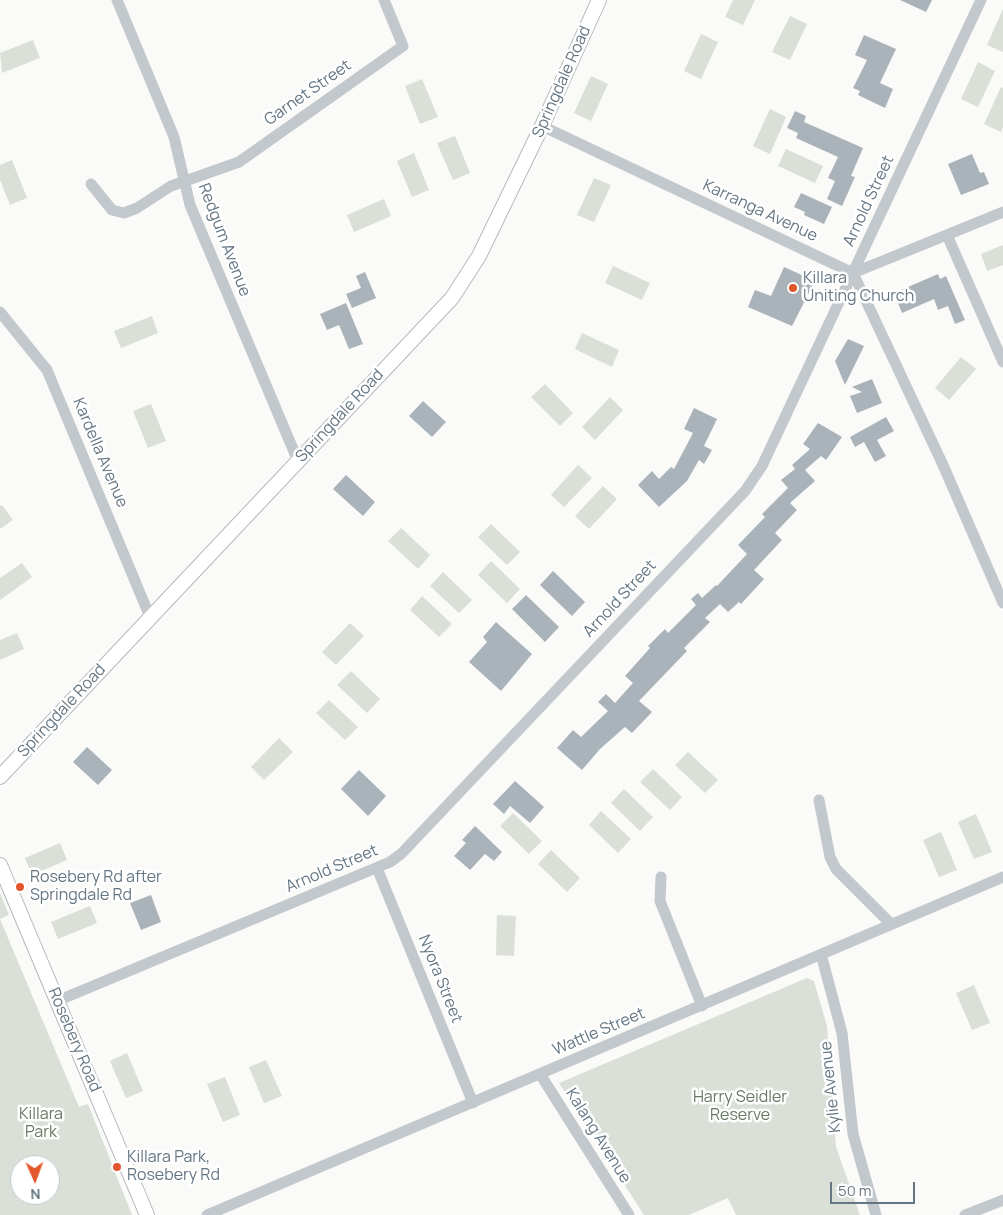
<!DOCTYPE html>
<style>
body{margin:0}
#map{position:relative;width:1003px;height:1215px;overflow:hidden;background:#fafaf8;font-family:Manrope,sans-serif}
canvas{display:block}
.north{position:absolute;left:10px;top:1155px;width:50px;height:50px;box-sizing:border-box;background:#fff;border:1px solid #c1c8cd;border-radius:50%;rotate:178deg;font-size:14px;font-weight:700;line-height:20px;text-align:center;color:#657683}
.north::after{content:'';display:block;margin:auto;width:18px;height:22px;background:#e4572e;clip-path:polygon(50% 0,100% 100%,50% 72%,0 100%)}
.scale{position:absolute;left:830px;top:1182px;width:85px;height:22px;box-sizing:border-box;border:2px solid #657683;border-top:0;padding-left:6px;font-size:15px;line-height:18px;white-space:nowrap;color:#657683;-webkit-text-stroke:4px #fff;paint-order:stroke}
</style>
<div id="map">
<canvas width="1003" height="1215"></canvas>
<div class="north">N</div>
<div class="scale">50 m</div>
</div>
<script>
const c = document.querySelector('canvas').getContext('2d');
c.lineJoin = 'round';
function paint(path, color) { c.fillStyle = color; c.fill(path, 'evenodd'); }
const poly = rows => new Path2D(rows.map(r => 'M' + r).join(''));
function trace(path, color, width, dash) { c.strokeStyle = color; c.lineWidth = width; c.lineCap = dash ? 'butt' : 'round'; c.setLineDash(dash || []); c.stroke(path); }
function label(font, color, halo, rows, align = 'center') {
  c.font = font + ' Manrope,sans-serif'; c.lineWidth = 5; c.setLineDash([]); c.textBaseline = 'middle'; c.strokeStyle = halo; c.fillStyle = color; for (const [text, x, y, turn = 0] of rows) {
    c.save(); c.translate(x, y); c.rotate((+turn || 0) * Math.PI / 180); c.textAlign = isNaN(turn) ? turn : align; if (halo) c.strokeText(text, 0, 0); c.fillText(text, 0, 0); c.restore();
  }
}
paint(poly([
 [733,0,755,0,743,25,725,17],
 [1003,9,1003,52,987,45],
 [790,16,807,24,790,60,772,52],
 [701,34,718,42,701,79,684,71],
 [33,40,40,58,2,73,0,53],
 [978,62,995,71,978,107,961,99],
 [591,76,608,84,591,121,574,113],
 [422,79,438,117,420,124,405,86],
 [1001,87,1003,88,1003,127,1001,132,984,124],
 [770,109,786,117,770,154,753,146],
 [455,136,470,173,453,180,437,143],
 [786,149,823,166,815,183,778,166],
 [414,153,429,190,412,197,397,161],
 [12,160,27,198,10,205,0,180,0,165],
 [594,178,611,185,594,222,577,215],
 [384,199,391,216,354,232,347,215],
 [1003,245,1003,265,987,271,981,254],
 [613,266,650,283,642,300,605,283],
 [152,316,158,333,121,348,114,331],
 [582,333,619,350,612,367,575,349],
 [961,357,976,369,949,400,935,388],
 [545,384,573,413,560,426,531,397],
 [610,397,623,410,595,440,582,427],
 [151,404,166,441,148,448,133,411],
 [578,465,592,478,564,507,551,495],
 [603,486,617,499,589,529,575,516],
 [2,505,13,520,0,529,0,506],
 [491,524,520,552,507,565,478,537],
 [401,528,430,555,418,569,388,541],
 [491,561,520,589,507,603,478,575],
 [22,563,32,577,0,600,0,578],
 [443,572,472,600,459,613,430,586],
 [422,596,452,624,439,637,410,610],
 [350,623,364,636,336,665,322,652],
 [17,633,24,649,0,660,0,640],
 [351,671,380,699,367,713,337,685],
 [329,700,358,727,345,740,316,713],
 [279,738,293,752,264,780,251,767],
 [688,752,718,780,705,793,675,765],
 [653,769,682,797,670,810,640,782],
 [624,789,653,817,640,831,611,803],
 [601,811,631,839,618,853,589,825],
 [513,813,542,841,529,854,500,826],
 [976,814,992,852,974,859,958,822],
 [941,832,957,870,939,877,923,840],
 [60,843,67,860,32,875,25,858],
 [551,850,580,878,567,892,538,864],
 [0,893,9,915,0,919,79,1107,88,1104,132,1215,0,1215],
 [20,1165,50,1165,50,1195,20,1195],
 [90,906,97,923,58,939,51,922],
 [497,915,516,916,514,956,496,955],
 [807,978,814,981,827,1026,836,1147,860,1215,736,1215,728,1198,689,1215,644,1215,559,1083],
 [974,985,990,1023,972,1030,956,993],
 [127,1053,143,1091,126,1098,110,1061],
 [266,1060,282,1096,264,1103,249,1067],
 [225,1077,240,1115,223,1122,207,1084]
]), '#dadfd7');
paint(poly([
 [900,0,932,0,926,12],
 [864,35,896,49,880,83,893,89,885,108,858,95,860,91,853,88,867,60,855,55],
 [795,111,806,116,804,122,863,148,851,176,855,177,842,206,827,199,835,181,828,178,838,157,796,138,798,133,787,128],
 [972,154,980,173,984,172,989,184,961,195,948,164],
 [801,193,832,207,824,224,804,215,805,212,794,207],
 [784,267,815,281,792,326,748,307,755,290,771,296],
 [365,272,376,298,352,308,346,294,361,288,356,276],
 [938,274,940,279,946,276,965,320,955,324,948,306,938,310,934,299,902,313,894,293],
 [346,303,363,344,349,349,339,325,327,330,320,314],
 [848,339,864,346,845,385,835,361],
 [872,379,882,403,857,413,850,396,862,392,852,387],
 [423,401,446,422,432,437,409,416],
 [694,408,717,419,704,446,712,450,704,464,699,460,687,481,659,507,638,485,652,471,659,479,671,467,674,469,693,433,684,429],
 [886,417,894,431,877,440,886,456,875,462,864,442,855,447,850,437],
 [818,423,842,437,826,460,821,456,805,470,815,481,790,503,797,510,775,533,782,540,754,570,764,579,741,604,739,602,728,612,720,604,705,618,710,622,684,648,687,651,639,701,652,712,632,733,625,727,600,749,582,770,557,748,573,730,581,737,608,711,598,702,606,694,615,703,633,683,625,676,650,648,648,646,665,629,668,633,696,605,691,599,698,593,702,598,716,585,717,586,747,554,738,545,765,517,762,514,788,488,781,480,795,469,792,465,810,449,803,444],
 [346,475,375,502,363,516,333,489],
 [553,571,585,602,572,616,540,585],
 [526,595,559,627,545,642,512,609],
 [496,622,532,654,501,691,469,662,487,642,483,637],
 [87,747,112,770,98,785,73,762],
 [359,770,386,796,368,816,341,789],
 [515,781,544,807,530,823,510,806,504,814,493,804],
 [475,826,502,852,494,861,485,854,470,870,454,856,466,843,462,840],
 [151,895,161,922,141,930,130,903]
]), '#aab3b9');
const major = poly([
 [0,777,452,298,479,256,542,126,599,0],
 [0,865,147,1215]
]);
trace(major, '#b5babe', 16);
trace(poly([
 [117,0,174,137,190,205,298,461],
 [542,126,853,273,943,465,1003,603],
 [91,184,112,210,124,213,137,208,171,186,239,162,403,46,384,0],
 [947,235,1003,362],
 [853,273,1003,212],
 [0,312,47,370,150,617],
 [819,800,830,857,836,869,891,924],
 [377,868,473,1103],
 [661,877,660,901,702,1006],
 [821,954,842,1033,853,1134,876,1215],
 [57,1001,390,862,401,854,745,491,762,466,981,0],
 [540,1074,629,1215],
 [207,1215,1003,877],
 [965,1215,1003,1200]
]), '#c3c8cc', 11);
trace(major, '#fff', 14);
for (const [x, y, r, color] of [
 [793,288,5,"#e4572e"],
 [20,887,5,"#e4572e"],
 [117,1167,5,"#e4572e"]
]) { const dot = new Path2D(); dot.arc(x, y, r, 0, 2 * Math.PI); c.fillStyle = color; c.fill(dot); trace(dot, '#fff', 2); }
label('16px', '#657683', '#fff', [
 ["Springdale Road",562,82,-66],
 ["Garnet Street",308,93,-35],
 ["Arnold Street",869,201,-65],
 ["Karranga Avenue",760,211,25],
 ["Redgum Avenue",224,240,69],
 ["Springdale Road",340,416,-47],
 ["Kardella Avenue",100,453,67],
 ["Arnold Street",620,599,-47],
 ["Springdale Road",62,711,-47],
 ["Arnold Street",332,869,-23],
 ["Nyora Street",440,979,68],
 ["Wattle Street",599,1032,-23],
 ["Rosebery Road",74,1040,67],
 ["Kylie Avenue",831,1087,-96],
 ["Kalang Avenue",598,1136,58]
]);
label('16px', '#657683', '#fff', [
 ["Killara",803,279],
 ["Uniting Church",803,297],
 ["Rosebery Rd after",30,878],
 ["Springdale Rd",30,896],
 ["Killara Park,",127,1158],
 ["Rosebery Rd",127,1176]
], 'left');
label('16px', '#687a64', '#fff', [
 ["Harry Seidler",740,1098],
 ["Reserve",740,1116],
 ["Killara",41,1115],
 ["Park",41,1133]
]);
</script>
